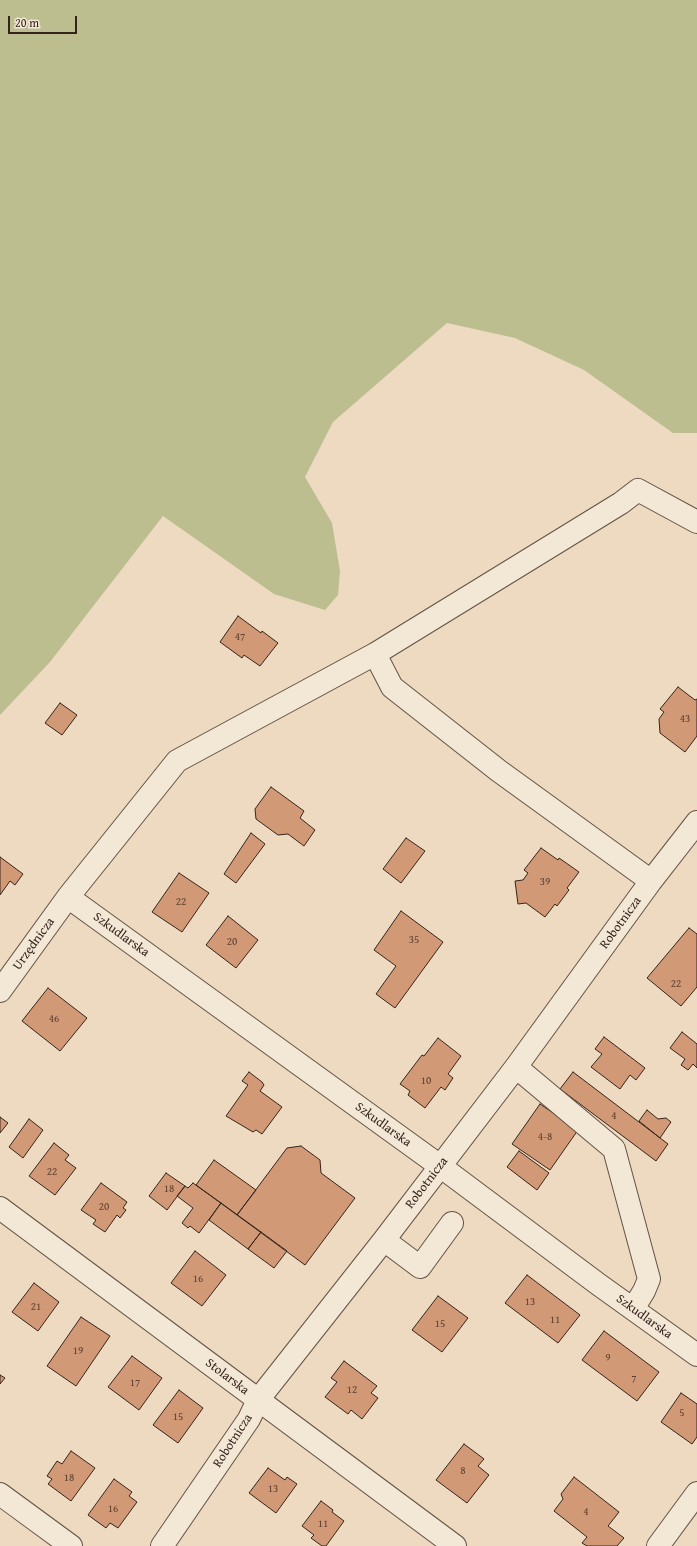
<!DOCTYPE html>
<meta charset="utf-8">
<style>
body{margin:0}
#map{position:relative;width:697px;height:1546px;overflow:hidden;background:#eddac0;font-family:"Gentium Book Plus",serif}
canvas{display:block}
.scale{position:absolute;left:8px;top:16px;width:69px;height:18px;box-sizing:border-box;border:2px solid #35241c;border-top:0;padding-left:5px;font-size:12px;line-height:14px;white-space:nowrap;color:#35241c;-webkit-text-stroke:3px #f3e7d6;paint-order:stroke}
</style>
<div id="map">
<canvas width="697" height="1546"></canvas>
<div class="scale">20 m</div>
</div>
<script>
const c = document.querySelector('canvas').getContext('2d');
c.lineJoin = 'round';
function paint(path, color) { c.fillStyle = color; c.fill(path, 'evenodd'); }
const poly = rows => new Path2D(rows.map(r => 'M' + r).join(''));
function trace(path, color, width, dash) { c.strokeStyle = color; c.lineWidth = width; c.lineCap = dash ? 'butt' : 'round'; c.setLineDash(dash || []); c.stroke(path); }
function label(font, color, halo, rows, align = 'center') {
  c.font = font + ' "Gentium Book Plus",serif'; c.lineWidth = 3; c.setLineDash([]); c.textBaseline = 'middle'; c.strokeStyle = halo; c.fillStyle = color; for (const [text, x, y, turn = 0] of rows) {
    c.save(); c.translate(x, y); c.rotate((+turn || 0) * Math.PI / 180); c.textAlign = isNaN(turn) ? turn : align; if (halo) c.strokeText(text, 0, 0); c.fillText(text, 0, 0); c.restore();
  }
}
paint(poly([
 [0,0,697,0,697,433,673,433,584,370,515,338,447,323,333,422,305,477,332,523,340,571,338,595,325,610,274,594,163,516,50,662,0,715]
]), '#bcbe90');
const building = poly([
 [238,616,261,633,262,631,278,643,260,666,244,655,242,658,220,642,238,616],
 [678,687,695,700,697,699,697,736,685,752,660,733,659,719,664,712,660,709,678,687],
 [60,703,77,715,62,735,45,723,60,703],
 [271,787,304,811,300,818,315,830,304,846,288,834,278,835,256,819,255,809,271,787],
 [251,833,265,844,236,883,224,874,251,833],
 [406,838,425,851,401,883,383,869,406,838],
 [541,848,558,860,559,858,579,872,567,888,569,890,557,906,555,904,545,917,526,903,518,904,515,881,523,880,528,873,524,870,541,848],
 [0,857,23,874,15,885,10,881,0,895,0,857],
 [179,873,209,893,182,932,152,912,179,873],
 [401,911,443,942,395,1008,376,994,396,966,374,950,401,911],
 [228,916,258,940,236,968,206,945,228,916],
 [689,928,697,934,697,987,681,1006,647,978,689,928],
 [48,988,87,1018,60,1051,22,1021,48,988],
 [682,1032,697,1044,697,1068,693,1064,688,1070,681,1065,685,1059,670,1048,682,1032],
 [604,1037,645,1068,636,1080,630,1075,620,1089,591,1067,602,1054,595,1049,604,1037],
 [438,1038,461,1056,448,1074,453,1078,445,1090,441,1087,425,1108,408,1095,410,1091,400,1084,422,1055,424,1056,438,1038],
 [249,1072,262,1082,264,1085,260,1091,282,1107,262,1134,256,1130,253,1132,226,1116,248,1085,242,1081,249,1072],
 [573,1072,668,1144,656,1161,560,1089,573,1072],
 [540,1104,578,1130,550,1170,512,1144,540,1104],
 [647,1110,658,1119,666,1118,671,1122,660,1138,639,1121,647,1110],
 [0,1117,8,1123,0,1133,0,1117],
 [29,1119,43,1130,23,1158,9,1147,29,1119],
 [54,1143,69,1155,65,1160,76,1168,55,1195,29,1176,54,1143],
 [301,1146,320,1160,321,1173,355,1198,305,1265,237,1215,287,1148,301,1146],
 [519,1151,549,1173,537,1190,507,1167,519,1151],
 [214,1160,256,1190,237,1215,196,1185,214,1160],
 [166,1173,185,1186,167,1210,149,1196,166,1173],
 [101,1183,127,1202,123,1208,126,1210,120,1218,117,1215,105,1232,93,1224,96,1220,81,1210,101,1183],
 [193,1183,221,1203,199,1233,190,1226,188,1228,182,1223,193,1208,177,1196,185,1186,188,1188,193,1183],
 [221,1203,261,1232,248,1249,209,1220,221,1203],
 [261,1232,287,1251,274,1268,248,1249,261,1232],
 [195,1251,226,1275,202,1306,171,1283,195,1251],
 [527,1275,580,1315,558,1343,505,1303,527,1275],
 [34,1283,59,1302,38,1331,12,1312,34,1283],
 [438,1296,468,1318,442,1352,412,1330,438,1296],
 [81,1317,110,1336,76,1386,47,1366,81,1317],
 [604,1331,659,1372,637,1401,582,1360,604,1331],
 [132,1356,162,1378,139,1410,108,1387,132,1356],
 [344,1361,377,1386,371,1393,378,1398,362,1419,351,1410,348,1414,325,1397,337,1382,331,1378,344,1361],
 [0,1375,5,1378,0,1384,0,1375],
 [179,1390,203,1408,178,1443,153,1425,179,1390],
 [681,1393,697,1404,697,1437,692,1444,661,1422,681,1393],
 [464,1444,484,1459,478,1466,489,1475,467,1503,436,1480,464,1444],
 [71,1451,95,1468,71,1501,48,1484,52,1479,47,1476,57,1461,62,1464,71,1451],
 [268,1468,285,1480,287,1477,297,1484,276,1513,249,1493,268,1468],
 [574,1477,619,1512,608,1526,624,1538,617,1546,587,1546,582,1543,587,1537,554,1511,563,1499,561,1494,574,1477],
 [114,1479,132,1492,129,1496,137,1502,118,1528,110,1523,106,1528,88,1515,114,1479],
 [321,1501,333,1510,332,1512,344,1521,326,1546,322,1546,311,1538,314,1535,302,1526,321,1501]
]);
paint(building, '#d29976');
trace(building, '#35241c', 1);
const minor = poly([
 [375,654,621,503,638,490,697,522],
 [68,897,440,1166,598,1284,697,1355],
 [0,991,68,897,177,761,375,654,392,687,499,771,651,881],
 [516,1067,614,1149,649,1279,644,1291,633,1309],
 [0,1208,455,1546],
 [384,1240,420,1267,452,1223],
 [0,1494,71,1546],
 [162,1546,249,1419,258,1400,384,1240,516,1067,651,881,697,822],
 [658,1546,697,1493]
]);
trace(minor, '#635245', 24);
trace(minor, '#f3e7d6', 22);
label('11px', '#5c4132', null, [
 ["47",240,637],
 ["43",685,719],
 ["39",545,882],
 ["22",181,902],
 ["35",414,940],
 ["20",232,942],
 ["22",676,984],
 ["46",54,1019],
 ["10",426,1081],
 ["4",614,1116],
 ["4-8",545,1137],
 ["22",52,1172],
 ["18",169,1189],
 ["20",104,1207],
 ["16",198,1279],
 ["13",530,1302],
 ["21",36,1307],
 ["11",555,1320],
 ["15",440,1324],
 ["19",78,1351],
 ["9",608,1358],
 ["7",634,1379],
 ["17",135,1383],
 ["12",352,1390],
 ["5",682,1413],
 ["15",178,1417],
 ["8",463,1471],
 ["18",69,1478],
 ["13",273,1489],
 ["16",113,1509],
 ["4",586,1512],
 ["11",323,1524]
]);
label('13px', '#35241c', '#f3e7d6', [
 ["Robotnicza",621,923,-54],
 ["Szkudlarska",121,935,36],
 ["Urzędnicza",34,944,-54],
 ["Szkudlarska",383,1125,36],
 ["Robotnicza",427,1183,-53],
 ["Szkudlarska",644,1317,36],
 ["Stolarska",227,1377,37],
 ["Robotnicza",233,1441,-57]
]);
</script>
